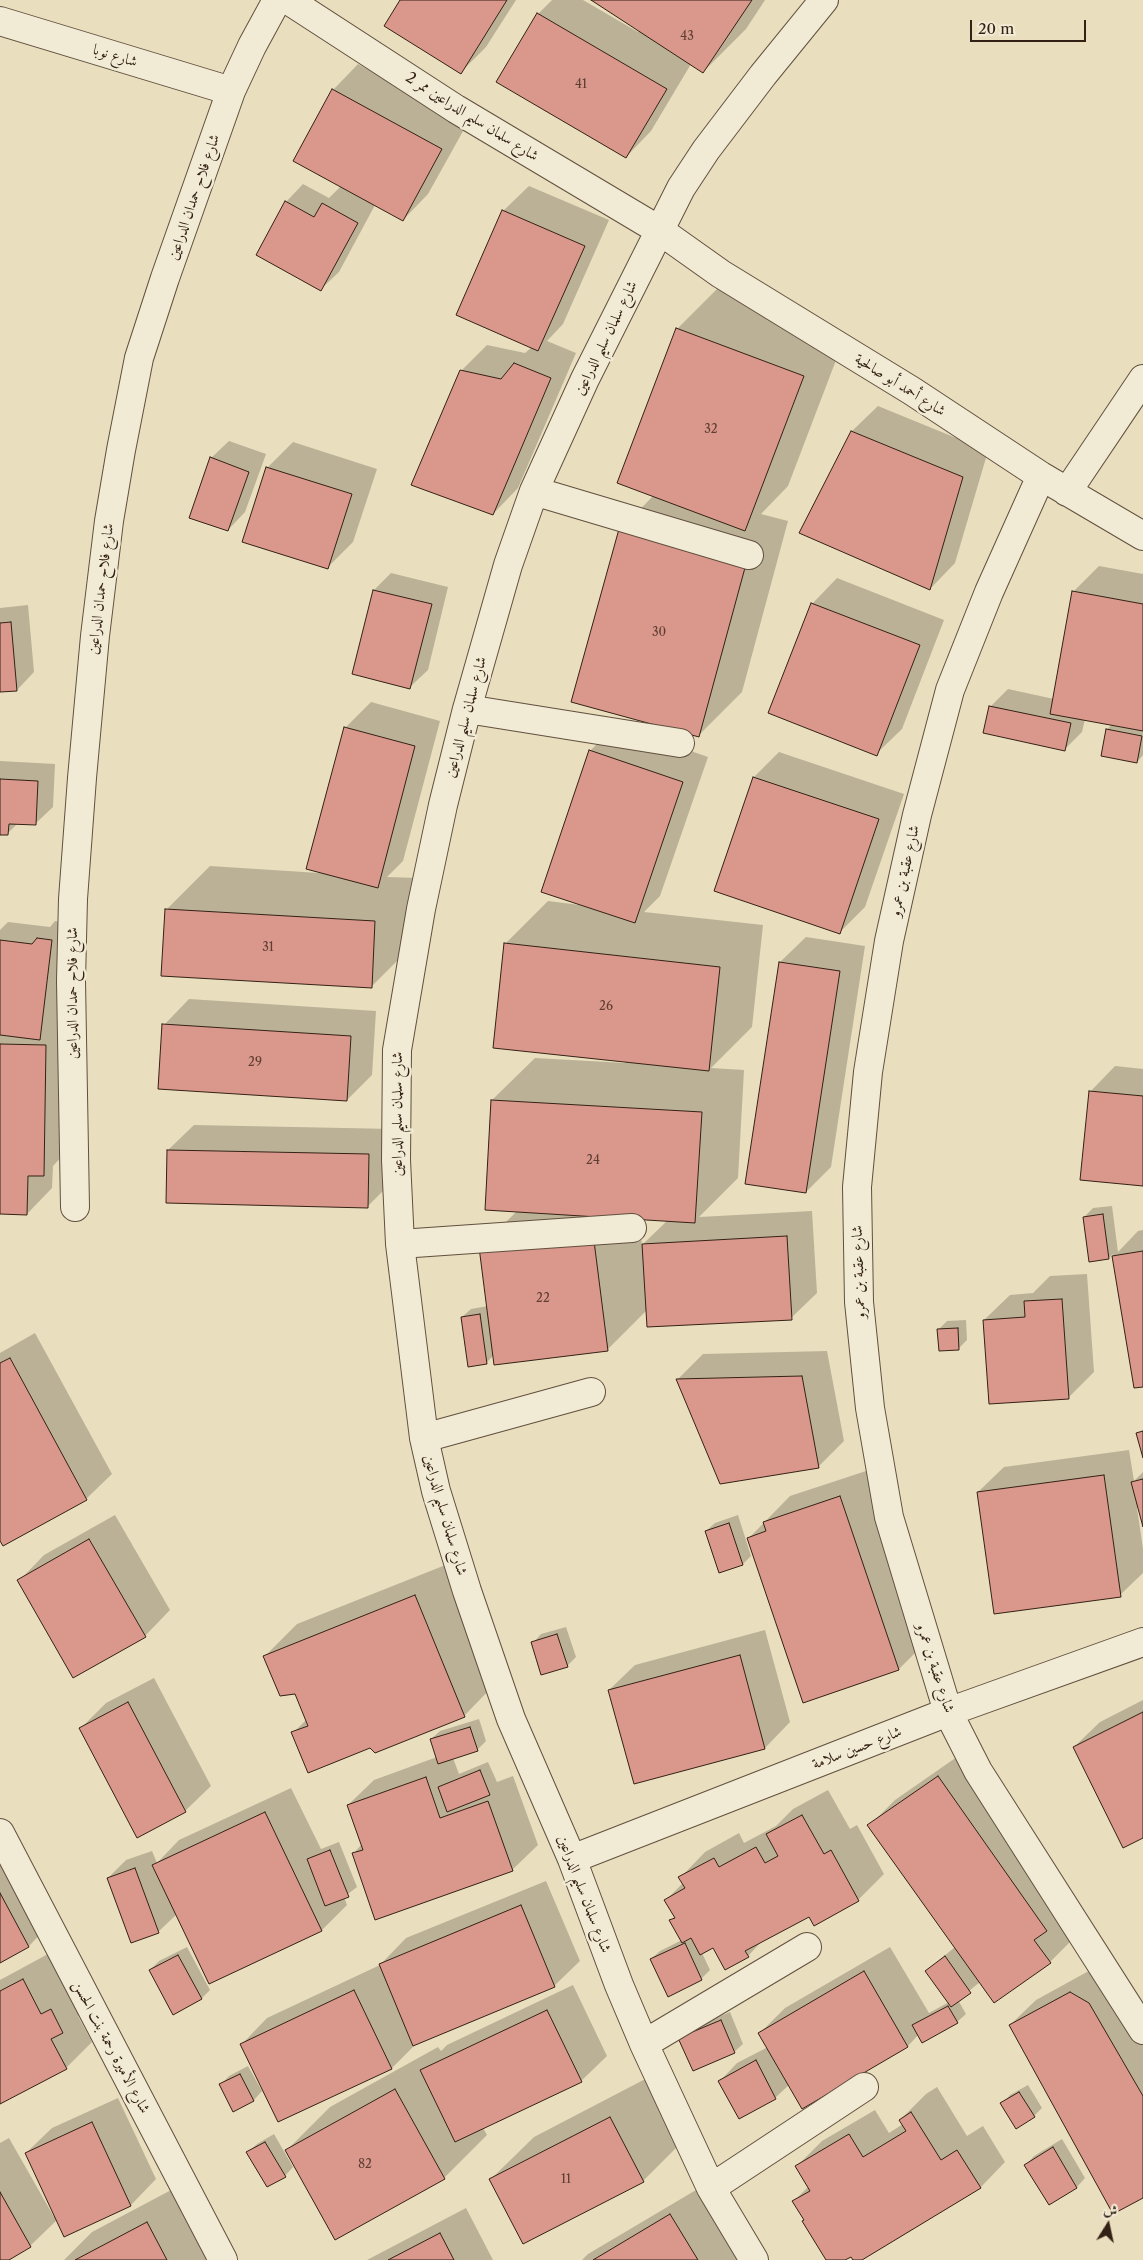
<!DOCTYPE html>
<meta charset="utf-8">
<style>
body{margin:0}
#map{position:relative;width:1143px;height:2260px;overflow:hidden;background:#e9debd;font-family:"Libre Caslon Text",Amiri,serif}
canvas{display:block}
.north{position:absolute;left:1083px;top:2200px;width:50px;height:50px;-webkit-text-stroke:4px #f1ead4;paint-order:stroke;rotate:10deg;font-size:14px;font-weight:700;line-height:20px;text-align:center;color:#342115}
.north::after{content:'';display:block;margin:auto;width:18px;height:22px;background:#342115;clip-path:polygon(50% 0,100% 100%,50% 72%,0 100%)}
.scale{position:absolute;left:970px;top:20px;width:116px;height:22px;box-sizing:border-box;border:2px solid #342115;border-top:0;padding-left:6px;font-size:15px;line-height:18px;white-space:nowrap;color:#342115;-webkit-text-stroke:4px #f1ead4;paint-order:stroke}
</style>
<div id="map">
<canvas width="1143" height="2260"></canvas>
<div class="north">ش</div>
<div class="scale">20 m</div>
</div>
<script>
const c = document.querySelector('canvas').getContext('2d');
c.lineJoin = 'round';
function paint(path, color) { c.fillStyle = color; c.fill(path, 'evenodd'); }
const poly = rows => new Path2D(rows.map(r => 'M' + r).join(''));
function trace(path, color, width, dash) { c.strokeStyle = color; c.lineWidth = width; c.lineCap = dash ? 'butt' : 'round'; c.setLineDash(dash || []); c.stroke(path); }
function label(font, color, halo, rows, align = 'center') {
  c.font = font + ' "Libre Caslon Text",Amiri,serif'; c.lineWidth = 5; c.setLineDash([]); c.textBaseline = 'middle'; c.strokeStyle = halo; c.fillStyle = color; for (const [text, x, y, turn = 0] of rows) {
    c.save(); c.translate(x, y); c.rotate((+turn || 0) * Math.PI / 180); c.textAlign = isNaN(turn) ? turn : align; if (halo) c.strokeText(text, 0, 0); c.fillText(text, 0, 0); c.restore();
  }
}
paint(poly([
 [401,0,516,0,486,47,461,72],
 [552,0,583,0,638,32,639,30,594,0,765,0,746,29,703,72,691,64,651,131,626,157,538,14],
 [358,64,467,124,428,194,403,220,375,205,339,272,321,289,286,202,303,184,329,198,341,186,333,90],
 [529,186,609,220,563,324,547,341,576,353,518,488,493,514,461,371,487,345,525,353,532,347,503,211],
 [720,286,846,334,788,486,761,514,788,521,742,692,699,735,620,530,654,495,677,329],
 [878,406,988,451,955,563,930,589,801,532,852,431],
 [229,441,266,454,245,512,228,530,211,458],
 [293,442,377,469,353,542,328,567,267,468],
 [1099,566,1143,574,1143,755,1137,762,1107,729,1113,724,1085,719,1082,732,1064,750,985,732,991,706,1008,689,1054,699,1073,592],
 [391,573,448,587,428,670,410,687,374,590],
 [837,578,944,620,902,729,876,754,812,604],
 [28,605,34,672,17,690,0,691,0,608],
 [371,702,440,721,403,861,387,877,418,878,414,944,371,987,167,909,210,866,319,873,345,728],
 [616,725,708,757,660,896,644,912,763,925,752,1027,711,1068,744,1070,738,1178,699,1217,812,1211,817,1293,791,1318,647,1310,607,1350,494,1355,486,1363,462,1317,471,1309,488,1306,480,1248,517,1211,492,1100,535,1058,625,1063,625,1061,505,944,548,901,580,905,590,751],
 [639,1218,668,1220,642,1245],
 [779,752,904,794,865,907,840,932,754,777],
 [0,761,55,764,53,807,35,824,18,823,7,834,0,833],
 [55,921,69,923,57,1020,71,1020,69,1149,53,1166,52,1188,27,1214,0,1213,0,930,8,922,50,927],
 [806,937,865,946,831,1167,806,1192,780,962],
 [189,999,376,1011,372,1075,347,1100,164,1025],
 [1115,1066,1143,1069,1143,1185,1090,1092],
 [194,1125,394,1129,393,1181,367,1207,168,1150],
 [1112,1206,1118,1252,1138,1231,1143,1230,1143,1386,1135,1387,1113,1254,1109,1258,1084,1217,1093,1208],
 [1087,1274,1094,1372,1069,1397,984,1320,1010,1295,1033,1293,1050,1276],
 [966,1320,967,1340,959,1348,938,1330,947,1321],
 [35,1333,112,1474,86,1499,0,1538,0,1353],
 [827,1351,844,1441,818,1467,678,1379,703,1354],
 [1129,1450,1134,1481,1143,1472,1143,1522,1139,1508,1137,1508,1143,1549,1143,1573,1120,1595,978,1492,1004,1467],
 [866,1471,924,1644,899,1669,749,1538,790,1496],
 [115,1515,170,1610,145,1636,19,1581,44,1555],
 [738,1515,751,1556,743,1564,706,1531,715,1523],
 [448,1564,496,1683,464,1716,371,1746,293,1733,307,1719,296,1692,265,1656,297,1624],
 [566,1627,576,1657,567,1666,533,1643,541,1634],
 [765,1630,790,1722,765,1748,609,1690,635,1665],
 [154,1678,211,1786,185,1811,81,1728,106,1703],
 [1143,1700,1143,1837,1074,1747,1100,1722],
 [479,1719,486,1741,477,1750,453,1758,459,1774,488,1762,497,1782,513,1776,538,1845,512,1870,353,1854,362,1844,348,1805,374,1780,437,1757,431,1739,440,1731],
 [964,1752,1075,1937,1050,1962,980,1982,958,2000,966,2014,957,2022,919,2034,908,2046,803,2107,790,2084,775,2098,720,2081,737,2063,768,2047,760,2033,785,2008,890,1947,929,2013,949,2002,926,1971,955,1947,869,1826,895,1800],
 [291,1788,321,1849,339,1842,357,1887,344,1897,347,1905,322,1930,177,1914,158,1932,108,1878,126,1860,152,1851,157,1863,179,1840],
 [828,1790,850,1829,857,1825,884,1874,858,1900,815,1924,810,1915,763,1940,748,1956,714,1946,702,1953,710,1970,701,1979,651,1959,660,1951,682,1940,671,1921,675,1916,666,1900,683,1883,680,1878,705,1852,739,1833,744,1843,776,1826,793,1809],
 [0,1843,54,1920,29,1946,0,1961],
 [546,1881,580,1961,554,1986,417,2043,392,2068,279,2121,242,2044,267,2018,380,1965,406,1938],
 [187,1947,210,1990,202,1998,150,1970,159,1961],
 [48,1954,88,2006,78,2016,92,2042,66,2068,0,2103,0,1980],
 [1096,1967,1143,2027,1143,2196,1010,2025,1036,2000],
 [573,1985,607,2056,581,2081,483,2128,487,2135,444,2178,287,2150,330,2107,438,2047,441,2051,447,2045],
 [730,2012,743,2044,734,2052,679,2038,688,2030],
 [248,2066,262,2091,254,2100,234,2110,220,2085,229,2076],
 [653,2075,686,2138,643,2181,491,2179,534,2137],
 [1028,2085,1042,2108,1034,2116,1002,2104,1010,2095],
 [937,2087,967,2136,983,2126,1005,2162,980,2188,860,2260,854,2260,851,2255,843,2260,827,2260,794,2201,809,2186,797,2166,822,2141,875,2110,889,2133,903,2124,900,2120,926,2094],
 [118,2098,156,2179,131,2205,64,2235,57,2220,30,2246,6,2260,0,2260,0,2143,9,2138,54,2217,56,2216,26,2153,52,2128],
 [274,2134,293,2167,285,2176,248,2152,257,2144],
 [1062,2139,1085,2178,1077,2187,1049,2203,1026,2165,1034,2156],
 [190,2180,232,2260,64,2260,92,2232],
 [696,2190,738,2260,582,2260,588,2254],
 [466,2208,493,2260,367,2260]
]), '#0003');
const building = poly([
 [400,0,507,0,461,74,384,26,400,0],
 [591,0,752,0,703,73,591,0],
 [537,13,667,89,626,158,496,82,537,13],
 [332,89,442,149,403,221,293,161,332,89],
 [285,201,314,217,322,203,358,223,321,291,256,255,285,201],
 [502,210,585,246,538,351,456,315,502,210],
 [676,328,804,376,745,531,617,483,676,328],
 [514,363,551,378,493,515,411,485,460,370,501,379,514,363],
 [851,431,963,477,930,590,799,533,851,431],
 [210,457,249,472,228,531,189,518,210,457],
 [266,467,352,494,328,569,242,542,266,467],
 [619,529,746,564,699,737,571,702,619,529],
 [373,590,432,604,410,689,352,674,373,590],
 [1072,591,1143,604,1143,731,1050,714,1072,591],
 [811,603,920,645,877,756,768,713,811,603],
 [11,622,17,691,0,692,0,623,11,622],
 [989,706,1071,723,1065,751,983,733,989,706],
 [344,727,415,746,378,888,306,869,344,727],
 [1106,729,1142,736,1137,763,1101,756,1106,729],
 [589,750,683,782,635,923,541,892,589,750],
 [753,777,879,819,840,934,714,891,753,777],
 [0,779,38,781,36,825,9,824,8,835,0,835,0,779],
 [165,909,375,921,372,988,161,976,165,909],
 [37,938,52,940,40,1040,0,1035,0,940,32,944,37,938],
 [504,943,720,967,709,1071,493,1048,504,943],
 [779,962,840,971,806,1193,745,1184,779,962],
 [162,1024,351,1036,347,1101,158,1089,162,1024],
 [0,1044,46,1045,44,1176,28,1176,27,1215,0,1214,0,1044],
 [1089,1091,1143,1096,1143,1186,1080,1180,1089,1091],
 [491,1100,702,1112,695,1223,485,1210,491,1100],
 [167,1150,369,1154,368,1208,166,1203,167,1150],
 [1103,1214,1109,1259,1089,1262,1083,1217,1103,1214],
 [593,1233,608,1351,494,1365,479,1247,593,1233],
 [787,1236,792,1320,647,1327,642,1244,787,1236],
 [1143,1251,1143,1387,1134,1388,1112,1256,1143,1251],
 [1062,1299,1069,1399,989,1404,983,1320,1025,1317,1024,1301,1062,1299],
 [480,1314,487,1364,468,1367,461,1317,480,1314],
 [958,1328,959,1350,939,1351,937,1329,958,1328],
 [10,1358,87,1500,3,1546,0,1541,0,1363,10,1358],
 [802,1376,819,1468,720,1484,676,1379,802,1376],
 [1143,1431,1143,1458,1136,1433,1143,1431],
 [1104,1475,1121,1597,994,1614,977,1492,1104,1475],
 [1143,1479,1143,1527,1131,1482,1143,1479],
 [840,1496,899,1670,803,1703,747,1538,766,1531,763,1522,840,1496],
 [729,1523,743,1565,719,1573,705,1531,729,1523],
 [89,1539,146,1637,73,1678,17,1580,89,1539],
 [415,1595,465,1717,375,1753,370,1748,308,1773,291,1732,308,1726,295,1694,280,1696,263,1656,415,1595],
 [557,1634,568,1667,541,1675,531,1642,557,1634],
 [740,1655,765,1749,634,1784,608,1690,740,1655],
 [128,1702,186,1812,137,1838,79,1728,128,1702],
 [1143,1712,1143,1838,1123,1848,1073,1747,1143,1712],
 [470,1727,478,1751,438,1764,430,1739,470,1727],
 [480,1770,490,1795,447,1812,438,1787,480,1770],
 [938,1776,1047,1931,1034,1940,1051,1963,994,2003,867,1825,938,1776],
 [426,1777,440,1818,488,1801,513,1871,375,1920,352,1853,363,1850,347,1805,426,1777],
 [265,1812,322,1931,209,1984,152,1865,265,1812],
 [802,1815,824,1854,831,1850,859,1901,814,1926,809,1917,745,1951,749,1957,725,1970,713,1948,700,1955,691,1938,682,1943,669,1920,675,1918,664,1900,685,1888,678,1877,714,1858,719,1867,756,1847,765,1863,778,1856,766,1834,802,1815],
 [330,1850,349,1897,325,1906,307,1859,330,1850],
 [135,1868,159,1933,131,1943,107,1878,135,1868],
 [0,1893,29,1947,0,1963,0,1893],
 [521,1905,555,1987,413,2046,379,1964,521,1905],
 [685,1943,702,1980,668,1997,650,1959,685,1943],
 [178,1955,202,1999,173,2015,149,1970,178,1955],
 [945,1956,971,1993,951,2007,925,1971,945,1956],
 [864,1971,908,2047,802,2109,758,2033,864,1971],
 [23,1979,41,2014,51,2009,63,2033,51,2039,67,2069,0,2104,0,1991,23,1979],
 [354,1990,392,2069,278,2122,240,2044,354,1990],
 [1070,1992,1089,2003,1143,2096,1143,2198,1113,2214,1009,2025,1070,1992],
 [948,2006,958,2023,922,2043,912,2025,948,2006],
 [547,2010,582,2082,455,2142,420,2070,547,2010],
 [721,2020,735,2053,693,2071,678,2038,721,2020],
 [756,2060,776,2099,739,2119,718,2081,756,2060],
 [240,2074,254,2101,233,2112,219,2084,240,2074],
 [395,2089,445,2179,335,2240,285,2150,395,2089],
 [1019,2092,1035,2117,1016,2129,1000,2103,1019,2092],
 [911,2112,941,2160,957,2150,981,2188,862,2260,853,2260,851,2257,845,2260,826,2260,802,2221,804,2220,792,2201,810,2191,795,2166,849,2134,863,2157,906,2131,899,2120,911,2112],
 [610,2117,644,2182,523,2244,489,2179,610,2117],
 [92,2122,131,2206,64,2237,25,2153,92,2122],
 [265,2142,286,2177,267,2187,246,2152,265,2142],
 [1053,2147,1077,2188,1049,2205,1024,2165,1053,2147],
 [0,2192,31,2247,9,2260,0,2260,0,2192],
 [670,2214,698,2260,593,2260,670,2214],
 [147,2222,167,2260,75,2260,147,2222],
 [440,2233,454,2260,388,2260,440,2233]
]);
paint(building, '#da978b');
trace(building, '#342115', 1);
const minor = poly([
 [288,0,456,109,659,230,721,274,912,391,1041,476,1143,536],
 [0,21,231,91],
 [1041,476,989,592,950,690,917,815,889,941,868,1072,857,1187,859,1302,870,1408,889,1517,948,1712,978,1771,1143,2030],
 [534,491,749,555],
 [1067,492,1143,379],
 [467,709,680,743],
 [75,1207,71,981,73,899,82,778,95,636,109,521,121,450,139,358,165,278,231,91,252,46,277,0],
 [400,1244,632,1228],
 [424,1438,591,1392],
 [0,1833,223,2260],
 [572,1859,948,1712,1143,1642],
 [644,2044,807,1947],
 [711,2188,864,2087],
 [754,2260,711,2188,644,2044,619,1985,572,1859,511,1719,467,1591,436,1491,424,1438,400,1244,396,1160,397,1050,421,909,443,805,467,709,508,565,534,491,585,379,681,188,706,150,763,75,824,0]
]);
trace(minor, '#61503f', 30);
trace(minor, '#f1ead4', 28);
label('12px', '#5e3e32', null, [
 ["43",687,37],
 ["41",581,85],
 ["32",711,430],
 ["30",659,633],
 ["31",268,948],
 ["26",606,1007],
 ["29",255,1063],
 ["24",593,1161],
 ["22",543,1299],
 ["82",365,2165],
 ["11",566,2180]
]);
label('15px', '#342115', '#f1ead4', [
 ["شارع نوبا",115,56,17],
 ["شارع سلمان سليم الدراعين ممر 2",472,117,32],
 ["شارع فلاح حمدان الدراعين",194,197,-71],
 ["شارع سلمان سليم الدراعين",606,338,-64],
 ["شارع أحمد أبو صالحية",900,385,32],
 ["شارع فلاح حمدان الدراعين",101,589,-83],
 ["شارع سلمان سليم الدراعين",466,717,-75],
 ["شارع عقبة بن عمرو",905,871,-78],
 ["شارع فلاح حمدان الدراعين",73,993,-90],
 ["شارع سلمان سليم الدراعين",398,1114,-90],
 ["شارع عقبة بن عمرو",859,1272,-92],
 ["شارع سلمان سليم الدراعين",445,1515,74],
 ["شارع عقبة بن عمرو",935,1668,72],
 ["شارع حسين سلامة",857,1748,-21],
 ["شارع سلمان سليم الدراعين",584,1894,69],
 ["شارع الأميرة رحمة بنت الحسن",111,2047,62]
]);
</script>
